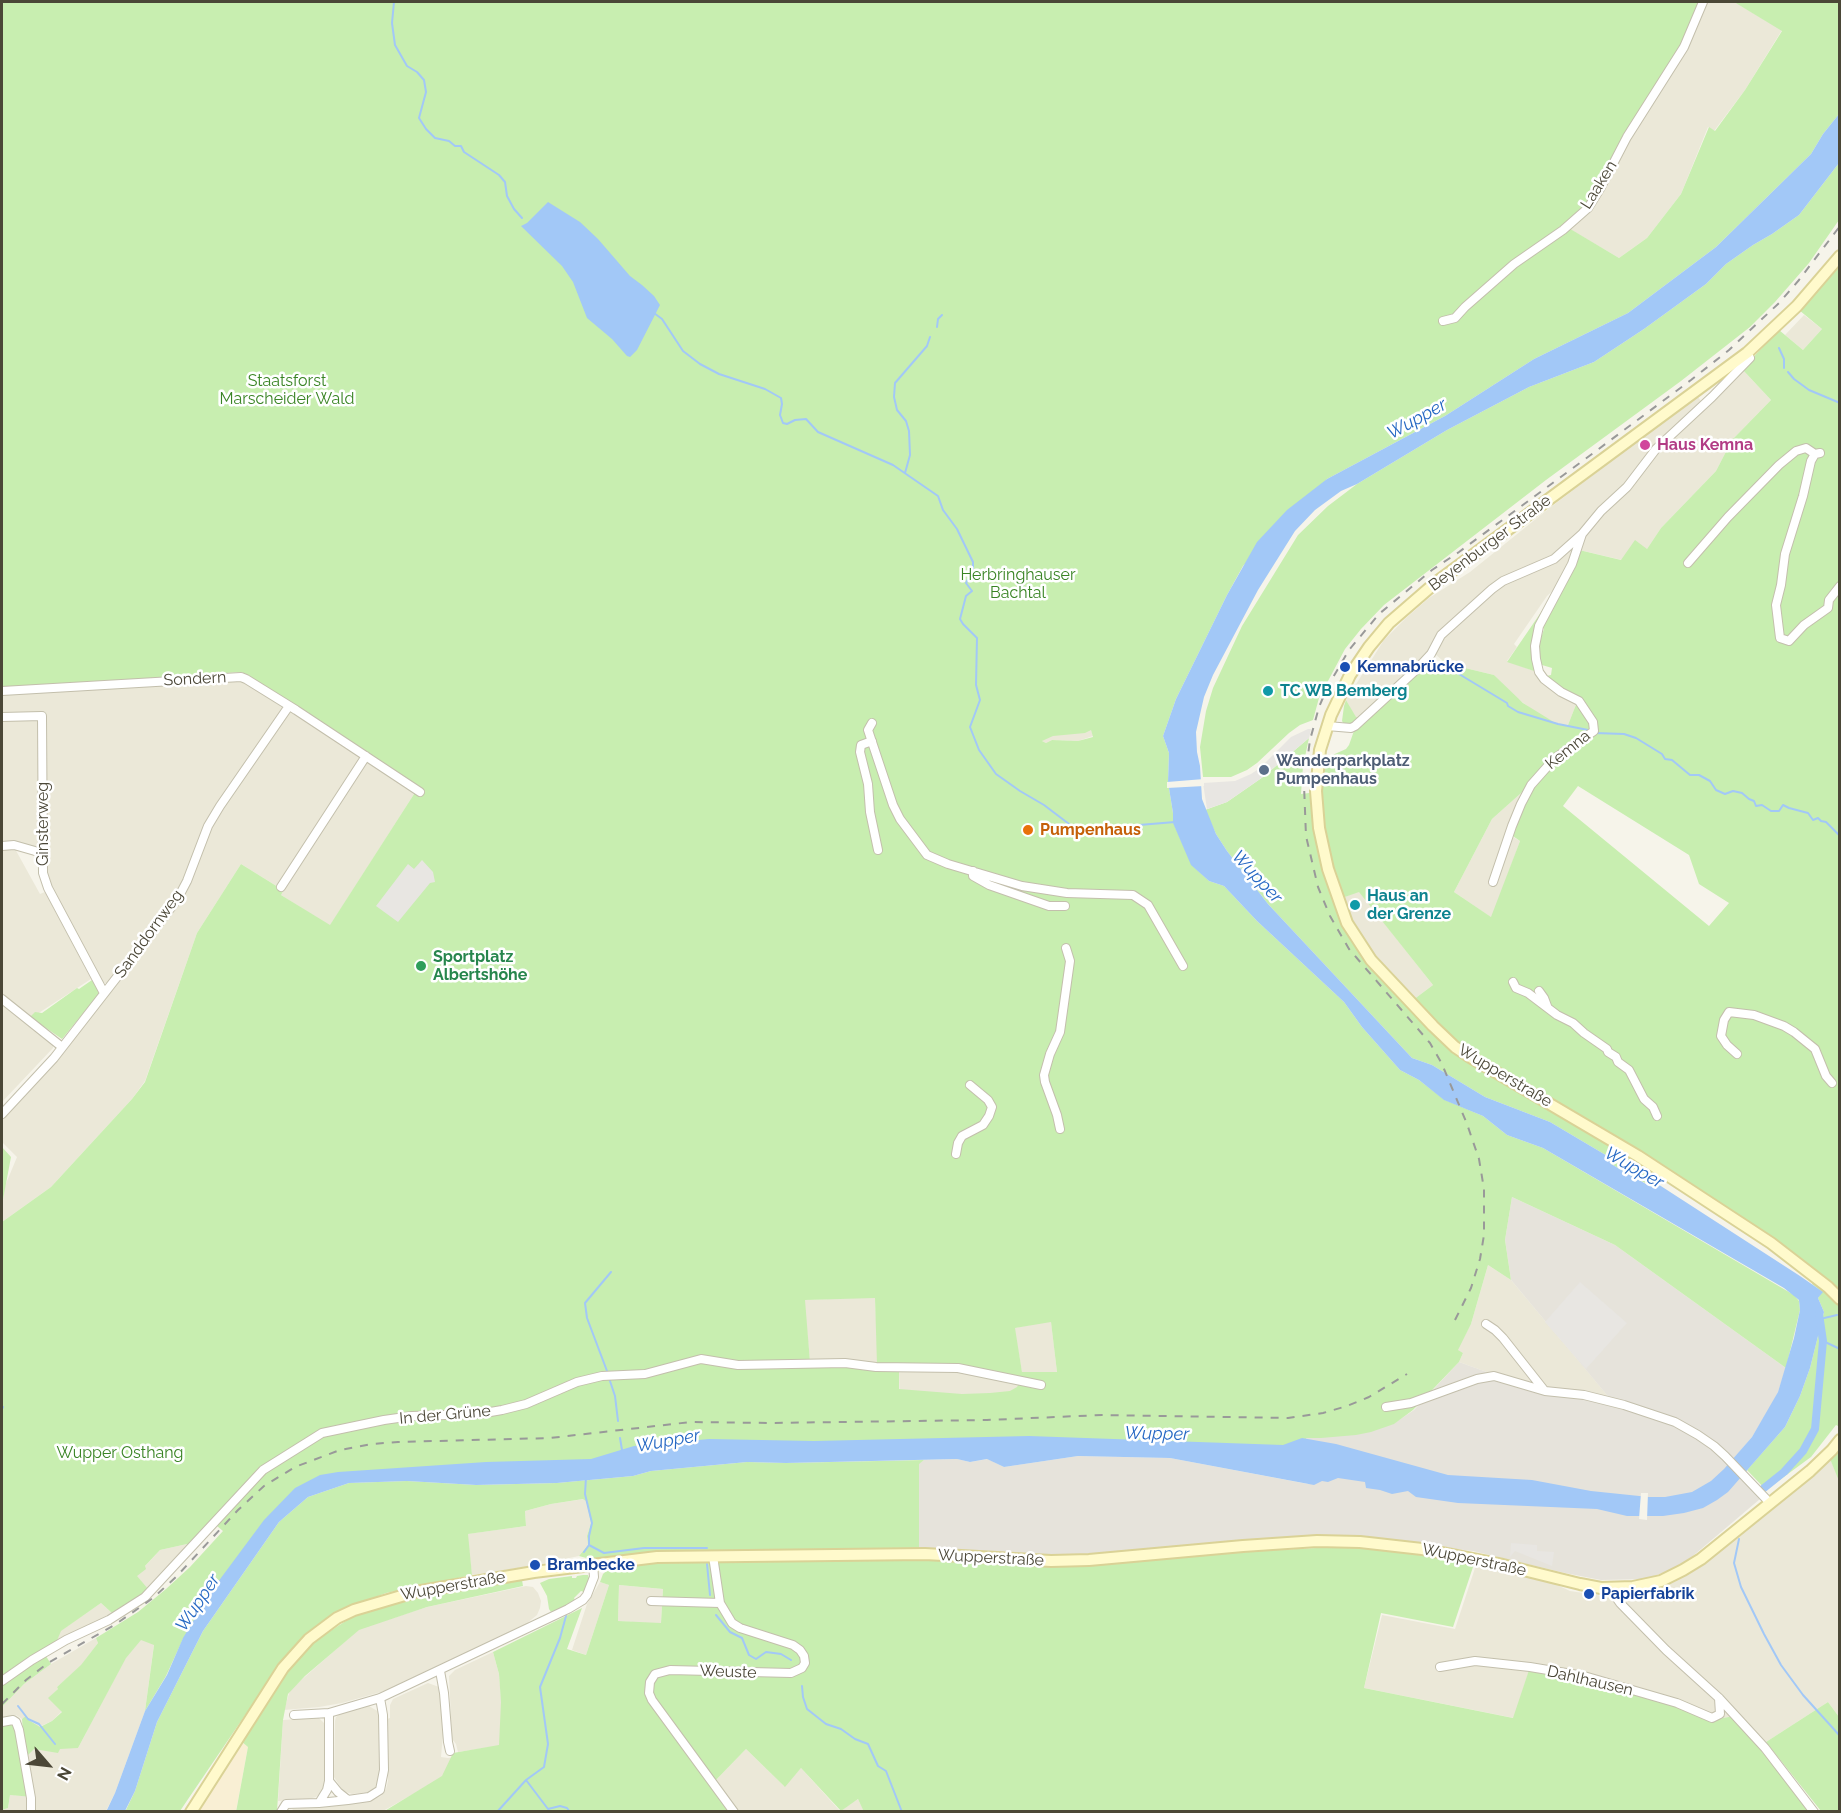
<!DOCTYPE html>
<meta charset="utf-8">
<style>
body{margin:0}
#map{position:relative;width:1841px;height:1813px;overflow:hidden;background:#f6f4ea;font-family:Raleway,sans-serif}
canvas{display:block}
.frame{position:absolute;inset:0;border:3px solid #4b4737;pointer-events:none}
.north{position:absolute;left:18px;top:1735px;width:60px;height:60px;-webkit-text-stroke:4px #fff;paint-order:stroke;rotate:118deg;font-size:16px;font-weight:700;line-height:24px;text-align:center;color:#4b4737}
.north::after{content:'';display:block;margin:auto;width:21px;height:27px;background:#4b4737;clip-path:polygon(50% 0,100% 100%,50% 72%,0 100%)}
</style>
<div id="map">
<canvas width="1841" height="1813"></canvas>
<div class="frame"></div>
<div class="north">N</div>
</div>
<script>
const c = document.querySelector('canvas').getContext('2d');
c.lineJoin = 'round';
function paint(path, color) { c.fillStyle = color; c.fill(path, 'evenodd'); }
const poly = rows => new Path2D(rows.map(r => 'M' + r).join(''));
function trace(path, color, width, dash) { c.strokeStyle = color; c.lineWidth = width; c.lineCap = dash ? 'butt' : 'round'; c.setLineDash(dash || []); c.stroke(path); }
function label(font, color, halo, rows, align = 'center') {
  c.font = font + ' Raleway,sans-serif'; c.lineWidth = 5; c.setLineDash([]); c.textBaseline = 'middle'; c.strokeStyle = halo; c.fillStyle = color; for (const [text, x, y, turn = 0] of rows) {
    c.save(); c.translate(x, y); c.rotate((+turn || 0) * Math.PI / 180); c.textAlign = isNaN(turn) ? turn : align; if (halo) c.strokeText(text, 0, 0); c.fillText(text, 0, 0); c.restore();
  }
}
paint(poly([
 [1704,2,1734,2,1782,30,1745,90,1714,131,1708,127,1681,194,1647,238,1619,258,1566,227],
 [1804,315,1822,329,1803,350,1785,335],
 [1742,369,1771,400,1732,440,1716,471,1661,528,1647,549,1622,560,1579,550,1559,585,1547,596,1514,644,1517,647,1507,661,1537,672,1577,702,1568,725,1557,724,1537,713,1514,696,1494,675,1465,668,1442,660,1435,654,1424,659,1360,718,1356,718,1346,700,1384,640,1406,618,1429,598,1470,572,1547,510,1693,399,1698,397,1701,401,1710,402],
 [233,679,247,682,283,706,284,709,226,789,204,827,185,879,174,899,108,983,105,983,102,982,51,885,47,874,44,713,2,715,2,694],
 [289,712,292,712,416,791,330,926,281,895,278,887,241,864,197,933,145,1081,132,1099,51,1187,2,1222,2,1207,5,1186,17,1157,2,1142,2,1119,56,1059,166,920,210,829,231,793],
 [38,719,39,850,14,847,40,894,45,892,91,979,31,1018,2,994,2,721],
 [1088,720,1093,736,1078,741,1052,740,1046,743,1042,741,1047,735],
 [1530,785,1510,835,1520,841,1492,918,1454,892,1492,819],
 [1359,891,1433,985,1413,1000,1365,945,1353,924,1342,898],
 [2,1004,53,1045,53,1048,2,1102],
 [1488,1265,1511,1280,1612,1401,1545,1393,1459,1362,1463,1353,1457,1350,1471,1324],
 [875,1297,878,1365,810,1362,804,1300],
 [1051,1321,1057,1372,1022,1372,1014,1328],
 [899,1368,957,1368,1043,1387,900,1421],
 [1830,1459,1840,1481,1839,1717,1828,1702,1766,1742,1734,1716,1712,1720,1530,1668,1514,1718,1364,1688,1382,1615,1455,1629,1476,1565,1529,1577,1555,1584,1570,1591,1610,1597,1618,1605,1622,1596,1627,1592,1630,1591,1631,1593,1657,1589,1674,1582,1707,1562,1806,1481],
 [584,1499,586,1501,591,1523,587,1536,588,1545,579,1556,531,1566,472,1575,467,1534,526,1526,525,1511,551,1504],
 [187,1544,189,1546,149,1590,136,1576,160,1550],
 [600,1582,609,1585,586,1655,572,1650,587,1604],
 [619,1585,663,1589,661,1624,618,1621],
 [526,1586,533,1587,538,1593,541,1601,540,1608,537,1615,526,1624,388,1690,342,1703,319,1707,284,1710,290,1690,359,1629,427,1607],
 [101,1603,113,1614,56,1643,60,1631],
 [96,1638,98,1643,81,1666,57,1687,58,1689,49,1698,62,1711,52,1721,39,1727,26,1717,22,1719,16,1715,2,1720,2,1707,24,1684,51,1664],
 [141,1639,154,1644,145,1711,115,1793,106,1811,32,1811,25,1758,34,1748,78,1748,126,1657],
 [493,1652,499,1674,505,1745,458,1752,456,1744,452,1739,449,1676,455,1670],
 [428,1683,439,1687,442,1698,443,1734,441,1757,448,1758,454,1757,445,1776,383,1811,291,1812,293,1809,368,1802,381,1796,386,1789,388,1781,387,1719,390,1718,390,1705,393,1699],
 [369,1706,379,1712,381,1716,382,1762,379,1783,374,1790,370,1792,352,1794,343,1791,334,1777,335,1721,336,1717,340,1714],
 [315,1718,319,1718,324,1723,324,1785,321,1793,316,1797,309,1799,278,1801,283,1720],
 [746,1749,784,1786,801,1768,840,1811,858,1799,864,1811,737,1811,714,1782],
 [10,1795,28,1796,28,1811,2,1812,2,1810,8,1808]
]), '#ebe8d8');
paint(poly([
 [242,1742,248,1747,236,1811,199,1812]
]), '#f9efd4');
paint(poly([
 [1512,1197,1615,1245,1786,1368,1778,1392,1773,1403,1752,1437,1728,1465,1760,1499,1694,1555,1683,1563,1673,1569,1646,1579,1601,1580,1565,1573,1473,1551,1359,1538,1051,1557,919,1550,919,1463,924,1460,957,1459,970,1462,988,1459,1004,1467,1078,1456,1170,1458,1308,1484,1302,1438,1393,1424,1414,1410,1459,1362,1545,1393,1611,1400,1511,1280,1505,1240]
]), '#e6e3db');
paint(poly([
 [2,2,1704,2,1684,46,1592,203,1567,227,1619,258,1647,238,1681,194,1709,127,1715,131,1745,90,1782,31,1734,2,1839,2,1839,114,1823,134,1811,154,1716,247,1628,313,1534,359,1445,416,1327,479,1243,566,1227,595,1176,699,1163,736,1169,753,1168,782,1173,813,1173,822,1192,865,1209,881,1224,886,1257,921,1344,1002,1362,1027,1400,1070,1419,1080,1445,1100,1483,1116,1507,1135,1543,1148,1794,1295,1799,1301,1800,1310,1786,1368,1615,1245,1512,1197,1505,1240,1511,1280,1488,1265,1471,1324,1458,1350,1463,1353,1459,1362,1413,1410,1394,1424,1371,1432,1356,1435,1321,1438,1306,1438,1310,1460,1186,1445,356,1477,299,1496,183,1639,166,1676,145,1711,154,1645,141,1640,126,1658,78,1748,60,1749,58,1753,34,1749,25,1758,33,1797,10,1795,8,1808,2,1810,2,1724,10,1722,16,1725,25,1758,22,1719,26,1716,27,1719,40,1727,52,1721,62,1712,48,1698,58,1689,57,1687,81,1665,98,1643,96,1638,138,1612,166,1589,190,1567,223,1531,211,1521,189,1546,187,1544,160,1550,145,1566,146,1569,137,1576,149,1590,113,1614,101,1603,61,1631,56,1643,42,1650,51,1664,24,1684,2,1707,2,1222,51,1187,132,1099,145,1082,197,933,241,864,278,887,283,891,281,895,330,925,416,791,420,788,248,675,241,672,2,688],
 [1091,730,1093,737,1078,741,1052,740,1046,743,1042,741,1053,736,1085,733],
 [875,1298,877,1365,810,1362,805,1300],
 [1051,1322,1057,1372,1022,1372,1015,1328],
 [957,1368,1020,1382,1017,1387,1010,1391,990,1393,962,1394,899,1389,899,1369],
 [1839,163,1839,220,1809,263,1775,302,1750,327,1681,381,1546,480,1384,605,1361,629,1345,649,1319,698,1313,720,1300,725,1289,733,1257,763,1247,770,1231,777,1203,777,1200,747,1206,711,1213,688,1242,626,1298,535,1328,506,1357,484,1447,430,1529,387,1594,362,1644,329,1706,284,1726,264,1753,245,1772,234,1799,215],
 [1839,262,1840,1427,1836,1425,1811,1457,1766,1490,1747,1470,1785,1427,1800,1396,1810,1368,1824,1312,1818,1298,1822,1292,1812,1284,1814,1275,1768,1241,1657,1169,1647,1184,1611,1164,1609,1157,1550,1122,1485,1097,1432,1065,1412,1058,1268,904,1227,851,1216,834,1205,810,1227,802,1263,777,1309,738,1303,766,1301,794,1317,792,1328,757,1346,749,1349,745,1355,728,1416,673,1426,661,1438,669,1442,660,1465,668,1494,675,1523,703,1557,724,1568,725,1577,702,1591,721,1592,727,1588,733,1574,743,1577,745,1587,740,1595,732,1596,723,1579,699,1549,681,1546,676,1551,675,1552,668,1542,665,1537,657,1537,645,1540,641,1544,629,1542,626,1574,564,1579,550,1621,560,1635,540,1647,549,1661,528,1716,471,1732,440,1771,400,1742,369,1779,330,1803,350,1822,329,1799,310],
 [1529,786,1510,834,1520,841,1491,917,1454,892,1492,819],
 [1578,786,1689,855,1699,884,1729,903,1709,926,1563,806],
 [1359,892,1433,985,1413,1000,1365,945,1353,924,1342,898],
 [1548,602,1538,626,1537,672,1507,662],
 [1346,700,1356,717,1360,718,1351,725,1344,724,1342,721,1344,706],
 [92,980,98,990,98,995,62,1039,30,1017,35,1012,42,1013,77,988,79,989],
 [2,1147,11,1157,2,1205],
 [1839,1447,1839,1481,1830,1459],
 [924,1460,919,1464,919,1550,649,1552,597,1561,579,1556,588,1545,587,1536,591,1523,586,1501,583,1499,551,1504,525,1511,526,1526,468,1534,472,1575,386,1593,352,1606,277,1668,180,1811,125,1812,135,1791,157,1722,203,1631,279,1522,308,1497,349,1483,407,1481,476,1485,557,1483,633,1476,651,1471,747,1462,786,1463],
 [1316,1548,1360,1548,1399,1552,1474,1564,1453,1627,1381,1613,1364,1688,1513,1718,1530,1667,1586,1677,1677,1704,1712,1720,1734,1716,1809,1811,864,1812,858,1799,841,1811,801,1768,785,1787,746,1749,714,1782,737,1811,383,1812,442,1776,453,1753,499,1745,501,1702,499,1674,493,1652,582,1608,567,1649,586,1655,609,1585,600,1582,603,1574,606,1571,627,1565,657,1562,879,1559,952,1560,1198,1554],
 [619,1585,663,1589,661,1623,618,1621],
 [583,1575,588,1575,589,1578,589,1582,584,1592,581,1591,574,1598,576,1602,551,1612,549,1609,547,1596,540,1583,549,1579,572,1576,572,1578,576,1578,577,1576],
 [522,1580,523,1586,427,1607,359,1630,305,1676,288,1694,283,1720,277,1811,236,1812,248,1747,242,1742,284,1676,307,1649,321,1637,355,1615,385,1604],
 [1828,1702,1839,1717,1839,1811,1821,1811,1766,1742]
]), '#c8eeb0');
paint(poly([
 [1308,729,1311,729,1309,738,1263,777,1227,802,1207,809,1203,783,1235,781,1251,774,1260,768,1291,737],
 [422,860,433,872,435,882,430,883,398,922,376,906,408,864,414,869],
 [1580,1282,1627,1323,1586,1369,1545,1322],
 [1511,1543,1537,1545,1537,1551,1554,1552,1552,1566,1515,1551,1510,1557]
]), '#e8e6e2');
paint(poly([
 [1839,114,1839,163,1799,215,1772,234,1753,245,1726,264,1706,284,1644,329,1594,362,1529,387,1447,430,1357,484,1341,491,1315,510,1295,531,1258,590,1213,675,1204,697,1196,732,1197,752,1200,766,1202,799,1216,834,1227,851,1268,904,1412,1058,1432,1065,1485,1097,1550,1122,1609,1157,1611,1164,1646,1184,1650,1179,1800,1276,1823,1292,1818,1298,1824,1312,1810,1368,1800,1396,1785,1427,1728,1492,1717,1500,1703,1508,1684,1513,1663,1516,1627,1516,1597,1509,1458,1503,1416,1497,1408,1491,1392,1494,1380,1490,1366,1488,1365,1482,1338,1478,1328,1482,1322,1481,1314,1485,1170,1458,1078,1456,1004,1467,987,1459,970,1462,957,1459,786,1463,747,1462,651,1471,633,1476,557,1483,476,1485,407,1481,349,1483,308,1497,279,1522,203,1631,157,1722,135,1791,125,1811,106,1812,115,1793,145,1711,167,1675,183,1638,212,1590,264,1520,295,1488,320,1475,338,1472,486,1462,591,1459,634,1446,709,1439,814,1441,1029,1436,1283,1445,1302,1438,1336,1444,1448,1475,1532,1480,1591,1491,1649,1497,1665,1497,1692,1492,1711,1481,1724,1469,1752,1437,1778,1392,1794,1338,1800,1310,1799,1300,1784,1288,1543,1148,1507,1135,1483,1116,1444,1100,1419,1080,1400,1070,1362,1027,1344,1002,1257,921,1224,886,1209,881,1191,865,1173,823,1173,813,1168,782,1169,753,1163,736,1176,699,1227,595,1257,542,1287,510,1327,479,1445,416,1534,359,1628,313,1716,247,1811,154,1823,134],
 [548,202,580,222,598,239,630,276,642,285,654,296,660,305,637,350,630,357,627,356,612,339,587,318,573,282,562,266,521,226,527,223]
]), '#a2c8f7');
paint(poly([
 [1204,779,1204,786,1167,788,1167,782],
 [1641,1493,1648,1493,1647,1520,1639,1519]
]), '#f6f4ea');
trace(poly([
 [394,2,392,23,395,45,407,66,417,72,424,80,426,92,419,118,426,129,435,138,449,141,455,146,461,146,464,152,499,175,505,182,507,196,514,209,522,218],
 [654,313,662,319,683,351,700,364,719,374,765,389,781,398,782,404,780,415,783,423,787,424,795,420,806,419,818,432,893,465,938,496,943,510,957,529,973,562,973,570,966,583,972,591,966,596,960,619,963,624,977,638,976,685,980,700,970,727,979,750,996,774,1020,791,1044,805,1073,827,1089,834,1098,834,1113,830],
 [937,327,938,319,942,315],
 [1779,348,1784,359,1784,368],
 [1788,372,1794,379,1809,390,1840,403],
 [905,473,910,455,909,431,906,421,897,410,894,397,895,383,927,346,930,337],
 [1454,671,1507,703,1508,706,1518,712,1558,724,1588,730],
 [1595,733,1624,734,1636,738,1662,754,1665,759,1672,760,1690,775,1699,775,1710,781,1716,790,1725,794,1733,791,1742,793,1749,799,1754,801,1756,806,1762,805,1771,811,1779,811,1783,805,1789,808,1808,813,1813,820,1818,818,1821,821,1826,822,1840,836],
 [1139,825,1175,822],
 [1820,1319,1837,1315],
 [1823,1341,1840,1349],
 [607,1371,587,1318,585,1303,611,1272],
 [610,1381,615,1396,618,1421],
 [2,1409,3,1407],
 [620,1438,622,1450],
 [1739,1539,1734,1563,1741,1587,1764,1634,1781,1665,1803,1695,1840,1736],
 [589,1545,604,1553,644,1548,707,1548],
 [584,1552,589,1545,589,1536,592,1523,585,1494,586,1477],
 [707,1564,710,1595],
 [716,1615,730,1632,742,1638,749,1655,756,1659,766,1652,781,1654,791,1660],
 [802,1686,803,1697,807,1709,826,1724,841,1729,855,1739,868,1744,878,1766,886,1771,902,1812],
 [18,1706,28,1719,39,1724,55,1744],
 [526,1780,548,1809,560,1806,567,1808,570,1812],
 [497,1812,526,1780,544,1767,548,1744,540,1687,560,1638,566,1616]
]), '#a2c8f7', 2);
trace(poly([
 [1764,1488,1784,1472,1803,1451,1815,1429,1823,1341,1819,1314]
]), '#a2c8f7', 8);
const street = poly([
 [1443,321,1455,318,1465,307,1514,264,1563,230,1588,208,1601,187,1627,137,1684,47,1703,2],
 [1820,453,1815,454,1811,461,1803,496,1785,554,1781,585,1776,605,1780,638,1789,641,1804,625,1828,608,1829,600,1840,586],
 [1688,563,1728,517,1779,465,1796,451,1806,448,1815,454],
 [2,691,241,677,246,679,296,710,420,792],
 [2,717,42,716,43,873,48,888,104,993],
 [872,723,868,730,893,805,900,819,927,855,948,864,1022,886,1067,893,1133,895,1148,905,1183,966],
 [1327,726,1351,728,1355,726,1417,669,1431,654,1441,635,1492,589,1503,581,1554,559,1582,534,1601,511,1627,487,1656,449,1712,397,1750,358,1747,353],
 [872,741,861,745,860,752,868,784,870,812,878,850],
 [2,846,14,845,42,853],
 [973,871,973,876,989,885,1049,906,1065,906],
 [1493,882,1512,826,1521,804,1531,785,1555,758,1594,731,1593,722,1579,701,1561,692,1544,679,1539,672,1536,659,1535,646,1539,626,1572,564,1582,534],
 [281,887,366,756],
 [1513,982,1516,988,1528,993,1557,1015,1573,1023,1584,1033,1607,1049,1608,1052,1616,1057,1618,1062,1629,1070,1644,1099,1653,1107,1657,1116],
 [1539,991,1544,998,1547,1006],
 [2,999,62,1047],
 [1737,1054,1727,1045,1721,1036,1724,1020,1729,1012,1754,1015,1784,1026,1794,1032,1815,1049,1826,1076,1832,1083],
 [2,1114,54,1058,177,900,187,881,208,826,220,806,289,706],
 [1060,1129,1057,1115,1045,1082,1044,1075,1050,1054,1060,1032,1070,961,1066,948],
 [956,1154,958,1143,962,1136,983,1125,989,1116,992,1107,988,1100,970,1085],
 [1486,1324,1495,1330,1503,1338,1544,1390],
 [1386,1407,1411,1403,1477,1379,1494,1376,1545,1391,1584,1395,1624,1405,1675,1422,1698,1435,1714,1446,1725,1456,1770,1503],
 [713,1556,720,1603,732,1623,740,1628,793,1645,800,1650,804,1656,805,1663,802,1668,791,1673,670,1670,655,1674,650,1682,649,1693,652,1700,734,1812],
 [1613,1588,1613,1593,1620,1603,1666,1650,1719,1698,1765,1748,1814,1812],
 [651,1601,720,1603],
 [1440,1667,1475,1661,1530,1667,1584,1676,1677,1703,1712,1718,1720,1714,1719,1698],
 [440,1671,444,1693,448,1742,450,1751],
 [2,1681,32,1660,66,1640,109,1620,145,1597,263,1470,322,1433,384,1420,412,1416,479,1414,502,1410,526,1404,577,1382,602,1376,645,1374,701,1359,738,1365,845,1363,876,1367,958,1368,1041,1385],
 [329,1713,329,1781,338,1792,348,1800,369,1797,380,1790,384,1770,383,1715,380,1698],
 [294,1715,329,1713,380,1698,568,1609,583,1600,587,1595,594,1577,593,1564],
 [2,1722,13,1720,16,1722,19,1730,31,1798,31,1812],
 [319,1803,348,1800],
 [281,1812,286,1804,319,1803,327,1790,329,1781]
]);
const secondary = poly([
 [1840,256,1797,306,1747,353,1434,584,1389,623,1369,647,1350,675,1331,715,1320,750,1316,791,1319,828,1328,869,1347,923,1371,960,1433,1026,1455,1047,1470,1057,1638,1156,1771,1243,1828,1287,1840,1299],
 [191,1812,283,1668,309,1639,337,1618,354,1610,415,1592,534,1572,657,1557,925,1554,1051,1561,1089,1560,1243,1546,1317,1541,1360,1542,1422,1549,1499,1564,1580,1584,1601,1588,1633,1587,1661,1581,1683,1570,1701,1559,1810,1471,1832,1450,1840,1440]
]);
trace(street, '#c3bfac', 10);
trace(secondary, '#dad296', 14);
trace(street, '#fff', 8);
trace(secondary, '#fffacc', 10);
trace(poly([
 [1455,1320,1471,1288,1480,1259,1484,1235,1484,1189,1479,1159,1467,1124,1442,1064,1430,1043,1349,949,1330,916,1318,887,1306,836,1304,785,1310,740,1319,707,1328,686,1349,650,1379,614,1432,570,1459,552,1596,451,1691,380,1729,350,1779,303,1799,280,1840,226],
 [2,1704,26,1680,48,1663,116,1624,153,1598,176,1577,238,1510,264,1486,295,1467,340,1450,372,1444,398,1442,550,1438,691,1422,769,1423,987,1420,1102,1415,1288,1418,1323,1413,1347,1406,1369,1397,1407,1374]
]), '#999', 2, [8, 8]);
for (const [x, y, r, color] of [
 [1645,445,6,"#d1479c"],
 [1345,667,6,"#1a4fb4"],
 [1268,691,6,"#0f9aa8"],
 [1264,770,6,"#5c6f8a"],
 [1028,830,6,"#e8710a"],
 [1355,905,6,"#0f9aa8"],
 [421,966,6,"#2e9e5b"],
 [535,1565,6,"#1a4fb4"],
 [1589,1594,6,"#1a4fb4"]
]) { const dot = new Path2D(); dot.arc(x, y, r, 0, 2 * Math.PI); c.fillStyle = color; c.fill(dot); trace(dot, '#fff', 2); }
label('16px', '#4b4737', '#fff', [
 ["Laaken",1599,185,-58],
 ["Beyenburger Straße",1490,543,-37],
 ["Sondern",195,679,-3],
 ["Kemna",1568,750,-39],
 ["Ginsterweg",43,824,-90],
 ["Sanddornweg",149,934,-54],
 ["Wupperstraße",1505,1076,31],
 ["In der Grüne",445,1415,-5],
 ["Wupperstraße",991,1558,3],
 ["Wupperstraße",1474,1560,12],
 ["Wupperstraße",453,1586,-10],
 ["Weuste",728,1672,2],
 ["Dahlhausen",1590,1681,13]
]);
label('16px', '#398424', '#fff', [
 ["Staatsforst",287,381],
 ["Marscheider Wald",287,399],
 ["Herbringhauser",1018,575],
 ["Bachtal",1018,593],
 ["Wupper Osthang",120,1453]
]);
label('bold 16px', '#b23c85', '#fff', [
 ["Haus Kemna",1657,445]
], 'left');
label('bold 16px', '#164399', '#fff', [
 ["Kemnabrücke",1357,667],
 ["Brambecke",547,1565],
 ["Papierfabrik",1601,1594]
], 'left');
label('bold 16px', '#0d838f', '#fff', [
 ["TC WB Bemberg",1280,691],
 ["Haus an",1367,896],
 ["der Grenze",1367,914]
], 'left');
label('bold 16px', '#4e5e75', '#fff', [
 ["Wanderparkplatz",1276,761],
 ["Pumpenhaus",1276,779]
], 'left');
label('bold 16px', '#c56008', '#fff', [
 ["Pumpenhaus",1040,830]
], 'left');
label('bold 16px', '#27864d', '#fff', [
 ["Sportplatz",433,957],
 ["Albertshöhe",433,975]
], 'left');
label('italic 18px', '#2568c3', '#fff', [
 ["Wupper",1417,419,-29],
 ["Wupper",1257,877,47],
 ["Wupper",1634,1168,30],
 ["Wupper",1157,1434,1],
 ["Wupper",668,1441,-10],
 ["Wupper",198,1603,-56]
]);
</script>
